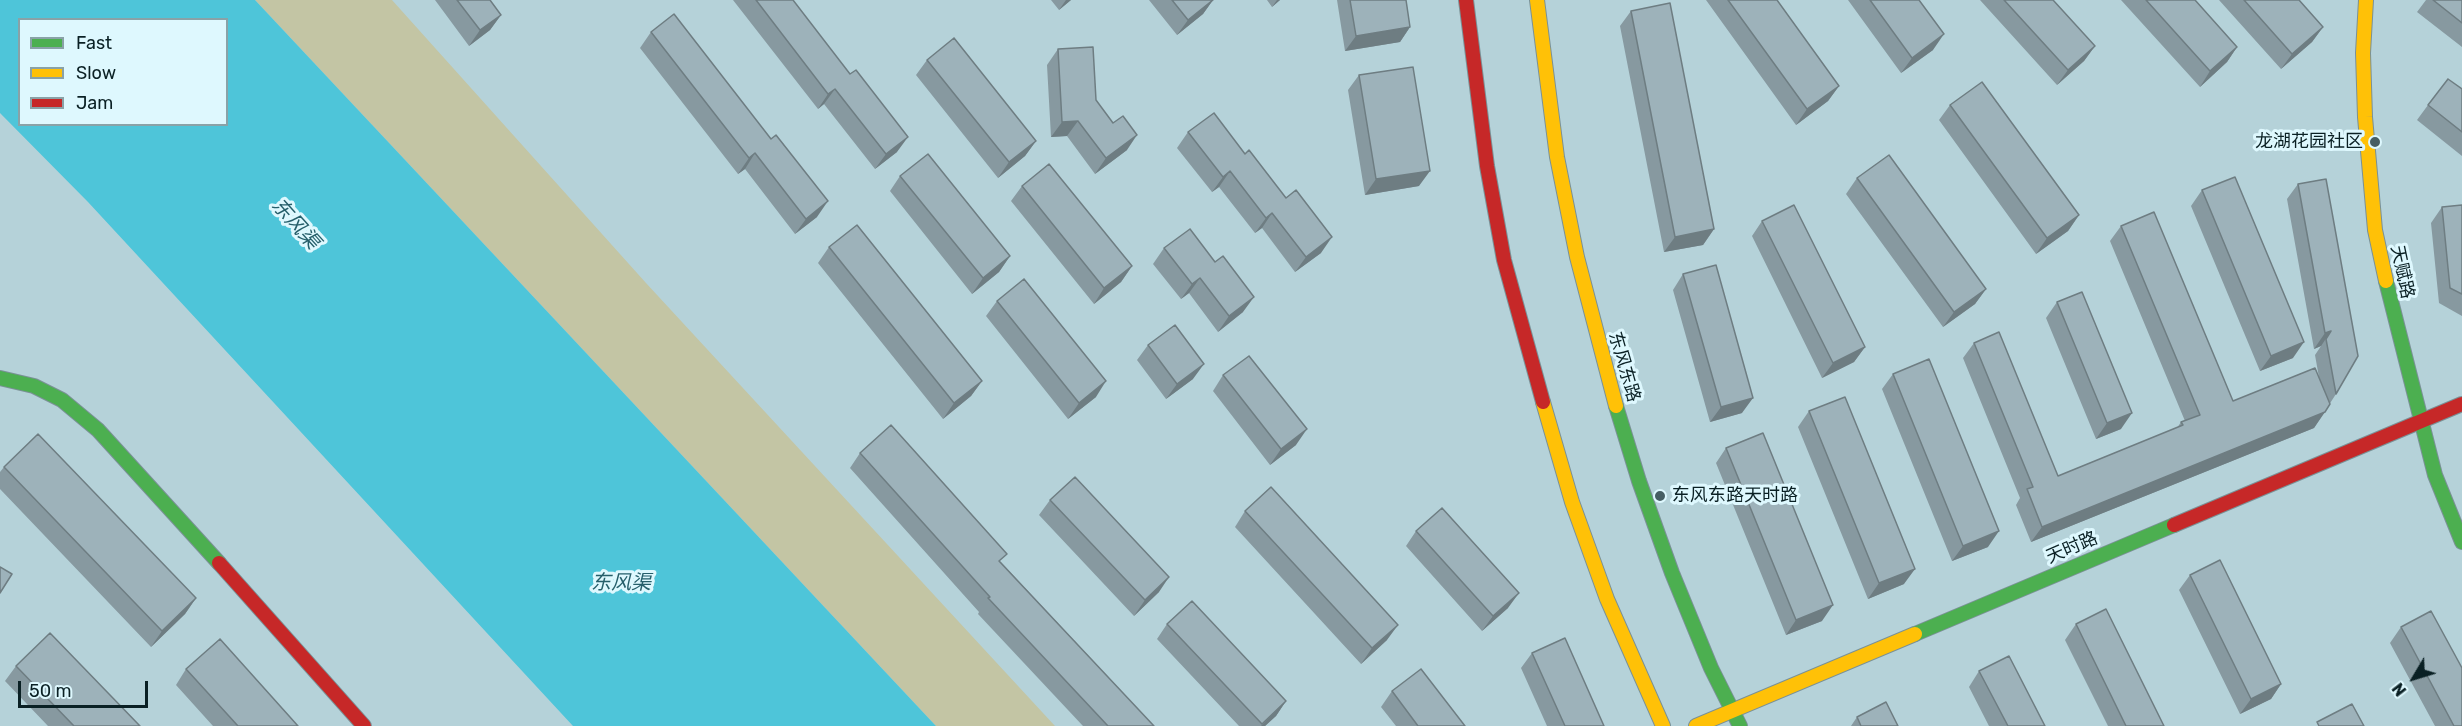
<!DOCTYPE html>
<meta charset="utf-8">
<style>
body{margin:0}
#map{position:relative;width:2462px;height:726px;overflow:hidden;background:#b5d2d9;font-family:Rubik,sans-serif}
canvas{display:block}
.legend{position:absolute;left:18px;top:18px;width:210px;height:108px;box-sizing:border-box;background:#def8fe;border:2px solid #89a2a7;margin:0;padding:8px 10px;list-style:none;font-size:18px;color:#0a2024}
.legend li{display:flex;align-items:center;gap:12px;height:30px}
.legend b{width:30px;border:2px solid #89a2a7}
.north{position:absolute;left:2384px;top:648px;width:60px;height:60px;-webkit-text-stroke:4px #def8fe;paint-order:stroke;rotate:232deg;font-size:16px;font-weight:700;line-height:24px;text-align:center;color:#0a2024}
.north::after{content:'';display:block;margin:auto;width:21px;height:27px;background:#0a2024;clip-path:polygon(50% 0,100% 100%,50% 72%,0 100%)}
.scale{position:absolute;left:18px;top:681px;width:130px;height:27px;box-sizing:border-box;border:3px solid #0a2024;border-top:0;padding-left:8px;font-size:18px;line-height:21px;white-space:nowrap;color:#0a2024;-webkit-text-stroke:4px #def8fe;paint-order:stroke}
</style>
<div id="map">
<canvas width="2462" height="726"></canvas>
<ul class="legend">
<li><b style="height:8px;background:#4caf50"></b>Fast</li>
<li><b style="height:8px;background:#ffc107"></b>Slow</li>
<li><b style="height:8px;background:#c62828"></b>Jam</li>
</ul>
<div class="north">N</div>
<div class="scale">50 m</div>
</div>
<script>
const c = document.querySelector('canvas').getContext('2d');
c.lineJoin = 'round';
function paint(path, color) { c.fillStyle = color; c.fill(path, 'evenodd'); }
const poly = rows => new Path2D(rows.map(r => 'M' + r).join(''));
function trace(path, color, width, dash) { c.strokeStyle = color; c.lineWidth = width; c.lineCap = dash ? 'butt' : 'round'; c.setLineDash(dash || []); c.stroke(path); }
function label(font, color, halo, rows, align = 'center') {
  c.font = font + ' Rubik,"Noto Sans SC",sans-serif'; c.lineWidth = 6; c.setLineDash([]); c.textBaseline = 'middle'; c.strokeStyle = halo; c.fillStyle = color; for (const [text, x, y, turn = 0] of rows) {
    c.save(); c.translate(x, y); c.rotate((+turn || 0) * Math.PI / 180); c.textAlign = isNaN(turn) ? turn : align; if (halo) c.strokeText(text, 0, 0); c.fillText(text, 0, 0); c.restore();
  }
}
paint(poly([
 [255,0,392,0,646,283,1055,726,936,726]
]), '#c3c5a4');
paint(poly([
 [0,0,255,0,936,726,573,726,88,202,0,113],
 [20,20,226,20,226,124,20,124]
]), '#4ec5d9');
const fast = poly([
 [2386,281,2435,475,2462,542],
 [0,378,34,386,62,400,98,430,219,563],
 [1616,406,1639,481,1672,573,1711,668,1740,726],
 [1915,634,2174,525]
]);
const slow = poly([
 [1537,0,1557,157,1577,257,1616,406],
 [2366,0,2363,53,2365,117,2375,230,2386,281],
 [1543,402,1572,502,1607,599,1663,726],
 [1696,726,1915,634]
]);
const jam = poly([
 [1466,0,1487,166,1504,260,1543,402],
 [2174,525,2462,404],
 [219,563,364,726]
]);
trace(fast, '#7a9196', 16);
trace(slow, '#7a9196', 16);
trace(jam, '#7a9196', 16);
trace(fast, '#4caf50', 14);
trace(slow, '#ffc107', 14);
trace(jam, '#c62828', 14);
paint(poly([
 [435,0,490,0,501,15,490,30,469,46],
 [733,0,793,0,897,152,875,169,824,104,818,109],
 [1051,0,1071,0,1059,10],
 [1149,0,1213,0,1203,14,1177,35],
 [1267,0,1280,0,1272,7],
 [1337,0,1406,0,1410,27,1400,42,1345,51],
 [1706,0,1777,0,1839,86,1828,101,1796,125],
 [1848,0,1919,0,1933,50,1901,73],
 [1980,0,2053,0,2095,46,2084,61,2057,85],
 [2121,0,2195,0,2237,47,2227,62,2200,87],
 [2219,0,2299,0,2323,27,2312,42,2281,69],
 [2426,0,2462,0,2462,47,2417,12],
 [1631,11,1714,229,1703,245,1664,252,1620,26],
 [651,32,817,217,795,234,745,169,738,174,640,48],
 [1058,49,1096,100,1127,150,1095,174,1067,136,1051,137,1047,65],
 [927,60,1036,141,1025,156,998,178,916,75],
 [1359,75,1419,186,1365,195,1348,90],
 [2462,89,2462,156,2417,120,2428,105],
 [1950,105,2079,215,2068,231,2036,254,1939,120],
 [1188,132,1321,253,1295,272,1262,228,1255,233,1219,187,1212,192,1177,148],
 [900,176,1010,256,999,272,972,294,890,191],
 [1857,178,1986,289,1975,304,1943,327,1846,194],
 [2326,179,2336,394,2314,428,2031,542,2016,505,2020,498,1963,358,1974,343,2058,476,2177,428,2181,422,2185,421,2110,241,2121,226,2233,401,2320,383,2315,355,2321,346,2314,349,2287,199,2298,184],
 [1022,186,1132,266,1121,282,1094,304,1011,201],
 [2202,190,2293,358,2260,371,2191,206],
 [2462,205,2462,316,2439,303,2431,223,2442,207],
 [1762,221,1865,347,1854,362,1822,378,1752,236],
 [829,247,982,381,971,396,943,419,818,263],
 [1164,248,1243,312,1218,332,1189,293,1181,299,1153,264],
 [1683,274,1742,413,1710,422,1673,290],
 [997,301,1096,397,1068,419,986,316],
 [2057,302,2121,429,2096,439,2046,318],
 [1148,345,1193,379,1166,399,1137,360],
 [1893,374,1988,547,1952,561,1882,389],
 [1223,375,1296,445,1270,465,1213,391],
 [1809,411,1904,584,1868,599,1798,427],
 [1726,448,1822,621,1786,635,1716,463],
 [860,453,1001,562,1154,726,1083,726,978,614,979,612,850,468],
 [4,467,196,598,185,614,151,647,0,489,0,472],
 [1050,500,1159,592,1134,616,1039,515],
 [1245,511,1387,640,1361,664,1235,527],
 [1416,531,1508,608,1482,631,1406,546],
 [2190,575,2281,684,2271,699,2240,714,2179,590],
 [1167,624,1286,701,1276,716,1265,726,1239,726,1157,639],
 [2076,624,2164,726,2108,726,2065,640],
 [2401,627,2462,726,2435,726,2390,643],
 [1532,653,1604,726,1547,726,1521,668],
 [16,666,140,726,48,726,5,681],
 [186,669,298,726,213,726,176,685],
 [1979,671,2045,726,1989,726,1969,687],
 [1392,691,1465,726,1396,726,1381,707],
 [1857,717,1898,726,1851,726]
]), '#8799a0');
paint(poly([
 [1066,0,1071,0,1059,10],
 [1213,0,1203,14,1177,35,1188,20],
 [1277,0,1280,0,1272,7],
 [501,15,490,30,469,46,480,30],
 [1410,27,1400,42,1345,51,1356,36],
 [2323,27,2312,42,2281,69,2292,54],
 [1944,34,1933,50,1901,73,1912,58],
 [2095,46,2084,61,2057,85,2068,70],
 [2237,47,2227,62,2200,87,2210,71],
 [1839,86,1828,101,1796,125,1807,109],
 [835,89,824,104,818,109,828,94],
 [1078,121,1067,136,1051,137,1062,122],
 [1137,135,1127,150,1095,174,1106,158],
 [908,137,897,152,875,169,886,154],
 [1036,141,1025,156,998,178,1009,162],
 [755,153,745,169,738,174,749,158],
 [1230,171,1219,187,1212,192,1223,177],
 [1430,171,1419,186,1365,195,1376,179],
 [828,201,817,217,795,234,806,219],
 [1272,213,1262,228,1255,233,1266,218],
 [2079,215,2068,231,2036,254,2047,238],
 [1714,229,1703,245,1664,252,1675,237],
 [1332,237,1321,253,1295,272,1306,257],
 [1010,256,999,272,972,294,983,278],
 [1132,266,1121,282,1094,304,1104,288],
 [1200,278,1189,293,1181,299,1192,284],
 [1986,289,1975,304,1943,327,1954,312],
 [1254,297,1243,312,1218,332,1229,316],
 [2331,331,2321,346,2314,349,2325,333],
 [2304,342,2293,358,2260,371,2271,356],
 [1865,347,1854,362,1822,378,1833,363],
 [1204,364,1193,379,1166,399,1177,384],
 [982,381,971,396,943,419,954,403],
 [1106,381,1096,397,1068,419,1079,403],
 [1753,398,1742,413,1710,422,1721,407],
 [2325,412,2314,428,2031,542,2042,527],
 [2132,413,2121,429,2096,439,2107,423],
 [1307,429,1296,445,1270,465,1281,449],
 [1999,531,1988,547,1952,561,1963,546],
 [1915,569,1904,584,1868,599,1879,583],
 [1169,577,1159,592,1134,616,1145,600],
 [1519,593,1508,608,1482,631,1493,616],
 [196,598,185,614,151,647,162,631],
 [1833,605,1822,621,1786,635,1796,620],
 [1398,625,1387,640,1361,664,1372,648],
 [2281,684,2271,699,2240,714,2251,699],
 [1286,701,1276,716,1265,726,1261,726]
]), '#6e7d82');
const building = poly([
 [457,0,490,0,501,15,480,30,457,0],
 [756,0,793,0,850,74,856,70,908,137,886,154,835,89,828,94,756,0],
 [1172,0,1213,0,1188,20,1172,0],
 [1350,0,1406,0,1410,27,1356,36,1350,0],
 [1728,0,1777,0,1839,86,1807,109,1728,0],
 [1870,0,1919,0,1944,34,1912,58,1870,0],
 [2004,0,2053,0,2095,46,2068,70,2004,0],
 [2146,0,2195,0,2237,47,2210,71,2146,0],
 [2244,0,2299,0,2323,27,2292,54,2244,0],
 [2433,0,2462,0,2462,23,2433,0],
 [1670,3,1714,229,1675,237,1631,11,1670,3],
 [674,14,771,139,776,135,828,201,806,219,755,153,749,158,651,32,674,14],
 [954,38,1036,141,1009,162,927,60,954,38],
 [1093,47,1096,100,1113,123,1123,116,1137,135,1106,158,1078,121,1062,122,1058,49,1093,47],
 [1413,67,1430,171,1376,179,1359,75,1413,67],
 [2448,79,2462,89,2462,132,2428,105,2448,79],
 [1982,82,2079,215,2047,238,1950,105,1982,82],
 [1214,113,1245,154,1249,150,1286,198,1296,190,1332,237,1306,257,1272,213,1266,218,1230,171,1223,177,1188,132,1214,113],
 [928,154,1010,256,983,278,900,176,928,154],
 [1889,155,1986,289,1954,312,1857,178,1889,155],
 [1049,164,1132,266,1104,288,1022,186,1049,164],
 [2235,177,2304,342,2271,356,2202,190,2235,177],
 [2326,179,2358,356,2336,394,2326,339,2331,331,2325,333,2298,184,2326,179],
 [1794,205,1865,347,1833,363,1762,221,1794,205],
 [2462,205,2462,294,2450,288,2442,207,2462,205],
 [2154,212,2233,401,2315,368,2330,404,2325,412,2042,527,2027,489,2033,487,1974,343,1999,332,2058,476,2183,425,2181,422,2200,415,2121,226,2154,212],
 [857,225,982,381,954,403,829,247,857,225],
 [1190,229,1215,262,1223,256,1254,297,1229,316,1200,278,1192,284,1164,248,1190,229],
 [1716,265,1753,398,1721,407,1683,274,1716,265],
 [1024,279,1106,381,1079,403,997,301,1024,279],
 [2082,292,2132,413,2107,423,2057,302,2082,292],
 [1175,325,1204,364,1177,384,1148,345,1175,325],
 [1249,356,1307,429,1281,449,1223,375,1249,356],
 [1929,359,1999,531,1963,546,1893,374,1929,359],
 [1845,397,1915,569,1879,583,1809,411,1845,397],
 [891,425,1007,554,999,561,1154,726,1108,726,988,598,990,597,860,453,891,425],
 [1763,433,1833,605,1796,620,1726,448,1763,433],
 [38,434,196,598,162,631,4,467,38,434],
 [1075,477,1169,577,1145,600,1050,500,1075,477],
 [1271,487,1398,625,1372,648,1245,511,1271,487],
 [1442,508,1519,593,1493,616,1416,531,1442,508],
 [2220,560,2281,684,2251,699,2190,575,2220,560],
 [0,567,12,574,0,593,0,567],
 [1192,601,1286,701,1262,724,1167,624,1192,601],
 [2106,609,2164,726,2126,726,2076,624,2106,609],
 [2431,611,2462,668,2462,726,2454,726,2401,627,2431,611],
 [50,633,140,726,74,726,16,666,50,633],
 [1565,638,1604,726,1565,726,1532,653,1565,638],
 [220,639,298,726,238,726,186,669,220,639],
 [2009,656,2045,726,2008,726,1979,671,2009,656],
 [1421,669,1465,726,1418,726,1392,691,1421,669],
 [1886,702,1898,726,1861,726,1857,717,1886,702],
 [2352,704,2364,726,2319,726,2317,722,2352,704]
]);
paint(building, '#9db2ba');
trace(building, '#6e7d82', 1.5);
for (const [x, y, r, color] of [
 [2375,142,6,"#465e63"],
 [1660,496,6,"#465e63"]
]) { const dot = new Path2D(); dot.arc(x, y, r, 0, 2 * Math.PI); c.fillStyle = color; c.fill(dot); trace(dot, '#def8fe', 2); }
label('18px', '#0a2024', '#def8fe', [
 ["龙湖花园社区",2363,142],
 ["东风东路天时路",1672,496,"left"]
], 'right');
label('18px', '#0a2024', '#def8fe', [
 ["天赋路",2402,272,78],
 ["东风东路",1624,367,74],
 ["天时路",2072,548,-23]
]);
label('italic 20px', '#265f6b', '#def8fe', [
 ["东风渠",295,224,48],
 ["东风渠",621,583]
]);
</script>
